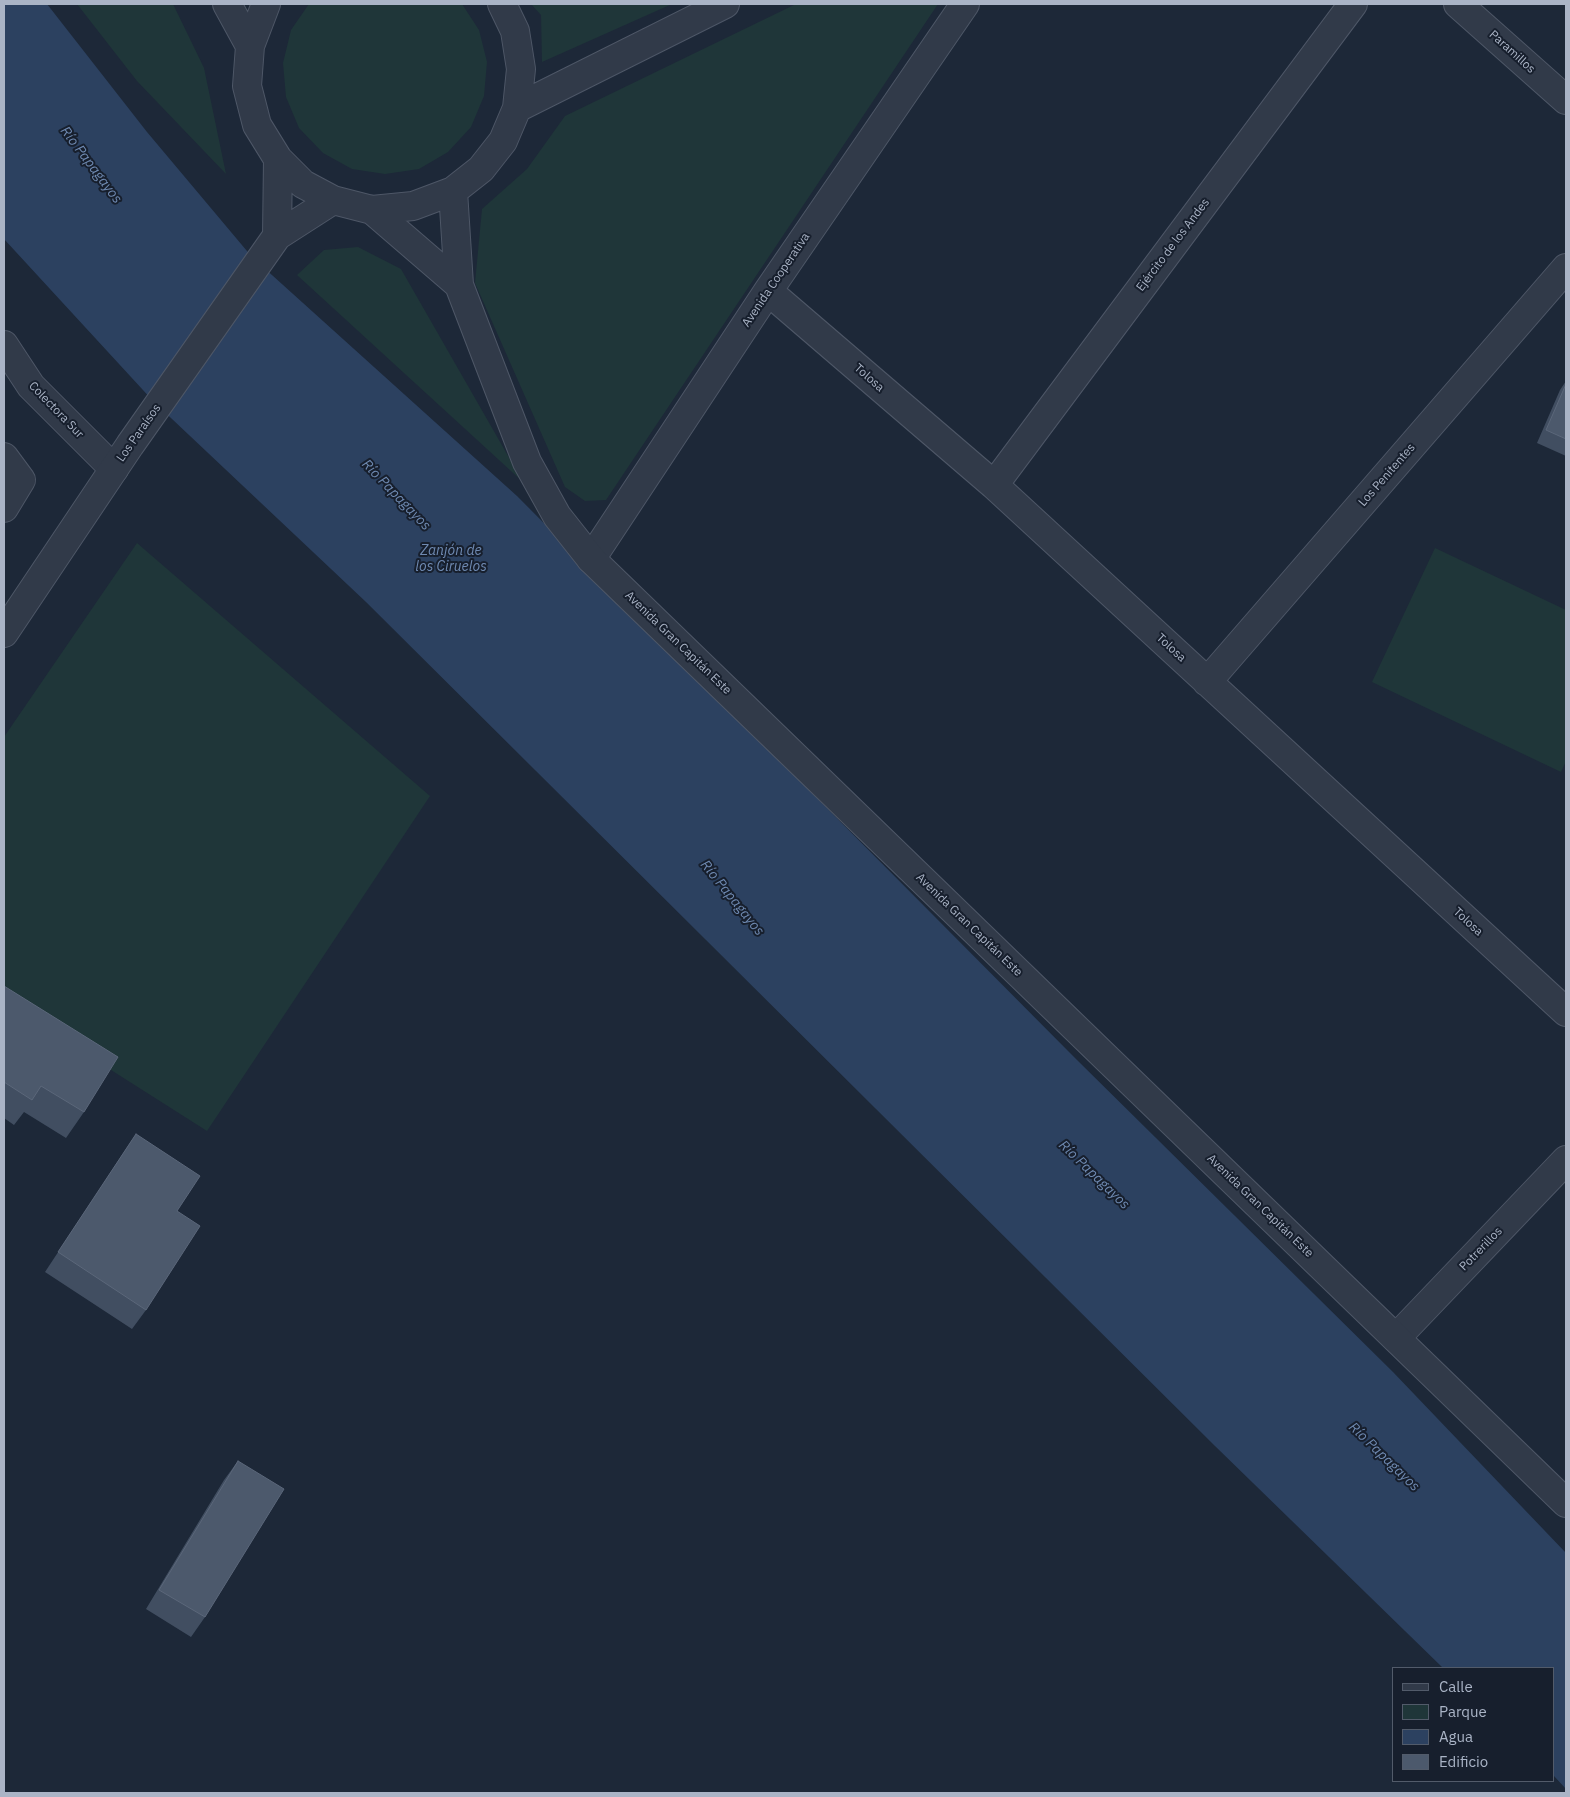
<!DOCTYPE html>
<meta charset="utf-8">
<style>
body{margin:0}
#map{position:relative;width:1570px;height:1797px;overflow:hidden;background:#1d2838;font-family:"IBM Plex Sans",sans-serif}
canvas{display:block}
.frame{position:absolute;inset:0;border:5px solid #aab4c6;pointer-events:none}
.legend{position:absolute;left:1392px;top:1667px;width:162px;height:115px;box-sizing:border-box;background:#171f2d;border:1px solid #525b6a;margin:0;padding:6px 9px;list-style:none;font-size:15px;color:#aab4c6}
.legend li{display:flex;align-items:center;gap:10px;height:25px}
.legend b{width:25px;border:1px solid #525b6a}
</style>
<div id="map">
<canvas width="1570" height="1797"></canvas>
<div class="frame"></div>
<ul class="legend">
<li><b style="height:6px;background:#313a49"></b>Calle</li>
<li><b style="height:14px;background:#1f3639"></b>Parque</li>
<li><b style="height:14px;background:#2c4160"></b>Agua</li>
<li><b style="height:14px;background:#4c596c"></b>Edificio</li>
</ul>
</div>
<script>
const c = document.querySelector('canvas').getContext('2d');
c.lineJoin = 'round';
function paint(path, color) { c.fillStyle = color; c.fill(path, 'evenodd'); }
const poly = rows => new Path2D(rows.map(r => 'M' + r).join(''));
function trace(path, color, width, dash) { c.strokeStyle = color; c.lineWidth = width; c.lineCap = dash ? 'butt' : 'round'; c.setLineDash(dash || []); c.stroke(path); }
function label(font, color, halo, rows, align = 'center') {
  c.font = font + ' "IBM Plex Sans",sans-serif'; c.lineWidth = 4; c.setLineDash([]); c.textBaseline = 'middle'; c.strokeStyle = halo; c.fillStyle = color; for (const [text, x, y, turn = 0] of rows) {
    c.save(); c.translate(x, y); c.rotate((+turn || 0) * Math.PI / 180); c.textAlign = isNaN(turn) ? turn : align; if (halo) c.strokeText(text, 0, 0); c.fillText(text, 0, 0); c.restore();
  }
}
paint(poly([
 [77,4,173,4,204,68,226,174,137,81],
 [309,4,462,4,479,30,487,62,484,96,471,127,448,152,419,169,385,174,352,169,323,153,299,128,286,97,283,63,291,30],
 [531,4,672,4,542,62,541,15],
 [796,4,938,4,606,500,585,501,565,487,475,283,482,209,527,169,565,116],
 [358,247,401,269,523,482,297,275,324,250],
 [137,543,430,796,207,1131,4,1002,4,737],
 [1435,548,1566,610,1566,761,1561,772,1372,682]
]), '#1f3639');
paint(poly([
 [4,4,47,4,147,132,252,257,517,496,1076,1059,1393,1372,1566,1553,1566,1789,1554,1776,1554,1668,1443,1668,1215,1446,366,602,154,402,4,239]
]), '#2c4160');
const minor = poly([
 [1458,4,1566,100],
 [768,291,994,485,1566,1012],
 [4,345,31,386,114,469],
 [4,457,21,480,4,508],
 [994,485,1353,4],
 [591,559,768,291,965,4],
 [1207,682,1566,268],
 [1396,1338,1566,1160]
]);
const tertiary = poly([
 [227,4,250,46],
 [266,4,250,46,247,86,257,125,278,159,303,184,333,200,372,210,413,206,453,191,481,169,503,141,517,108,521,69,515,31,502,4],
 [517,108,725,4],
 [453,191,459,285,527,462,557,516,591,559,1566,1503],
 [372,210,459,285],
 [277,236,278,159],
 [4,633,130,445,277,236,333,200]
]);
trace(minor, '#4e5767', 30);
trace(tertiary, '#4e5767', 30);
trace(minor, '#313a49', 28);
trace(tertiary, '#313a49', 28);
paint(poly([
 [1566,381,1566,456,1537,443,1560,390],
 [4,986,84,1112,66,1138,24,1112,14,1125,4,1118],
 [136,1134,177,1211,146,1310,132,1329,45,1272],
 [238,1461,205,1617,191,1637,146,1609,224,1480]
]), '#414e61');
const building = poly([
 [1566,384,1566,439,1546,430,1566,384],
 [4,986,118,1057,84,1112,41,1086,32,1100,4,1082,4,986],
 [136,1134,200,1176,177,1211,200,1226,146,1310,58,1252,136,1134],
 [238,1461,284,1489,205,1617,159,1590,238,1461]
]);
paint(building, '#4c596c');
trace(building, '#5b677a', 1);
label('12px', '#aab4c6', '#171f2d', [
 ["Paramillos",1512,52,42],
 ["Ejército de los Andes",1173,245,-53],
 ["Avenida Cooperativa",776,280,-56],
 ["Tolosa",869,378,41],
 ["Colectora Sur",56,410,46],
 ["Los Paraísos",139,433,-55],
 ["Los Penitentes",1387,475,-49],
 ["Avenida Gran Capitán Este",678,643,44],
 ["Tolosa",1171,648,43],
 ["Tolosa",1468,922,43],
 ["Avenida Gran Capitán Este",969,925,44],
 ["Avenida Gran Capitán Este",1260,1206,44],
 ["Potrerillos",1481,1249,-46]
]);
label('italic 14px', '#6f8ab2', '#171f2d', [
 ["Río Papagayos",91,165,53],
 ["Río Papagayos",396,495,46],
 ["Zanjón de",451,551],
 ["los Ciruelos",451,567],
 ["Río Papagayos",732,898,51],
 ["Río Papagayos",1094,1175,44],
 ["Río Papagayos",1384,1457,44]
]);
</script>
